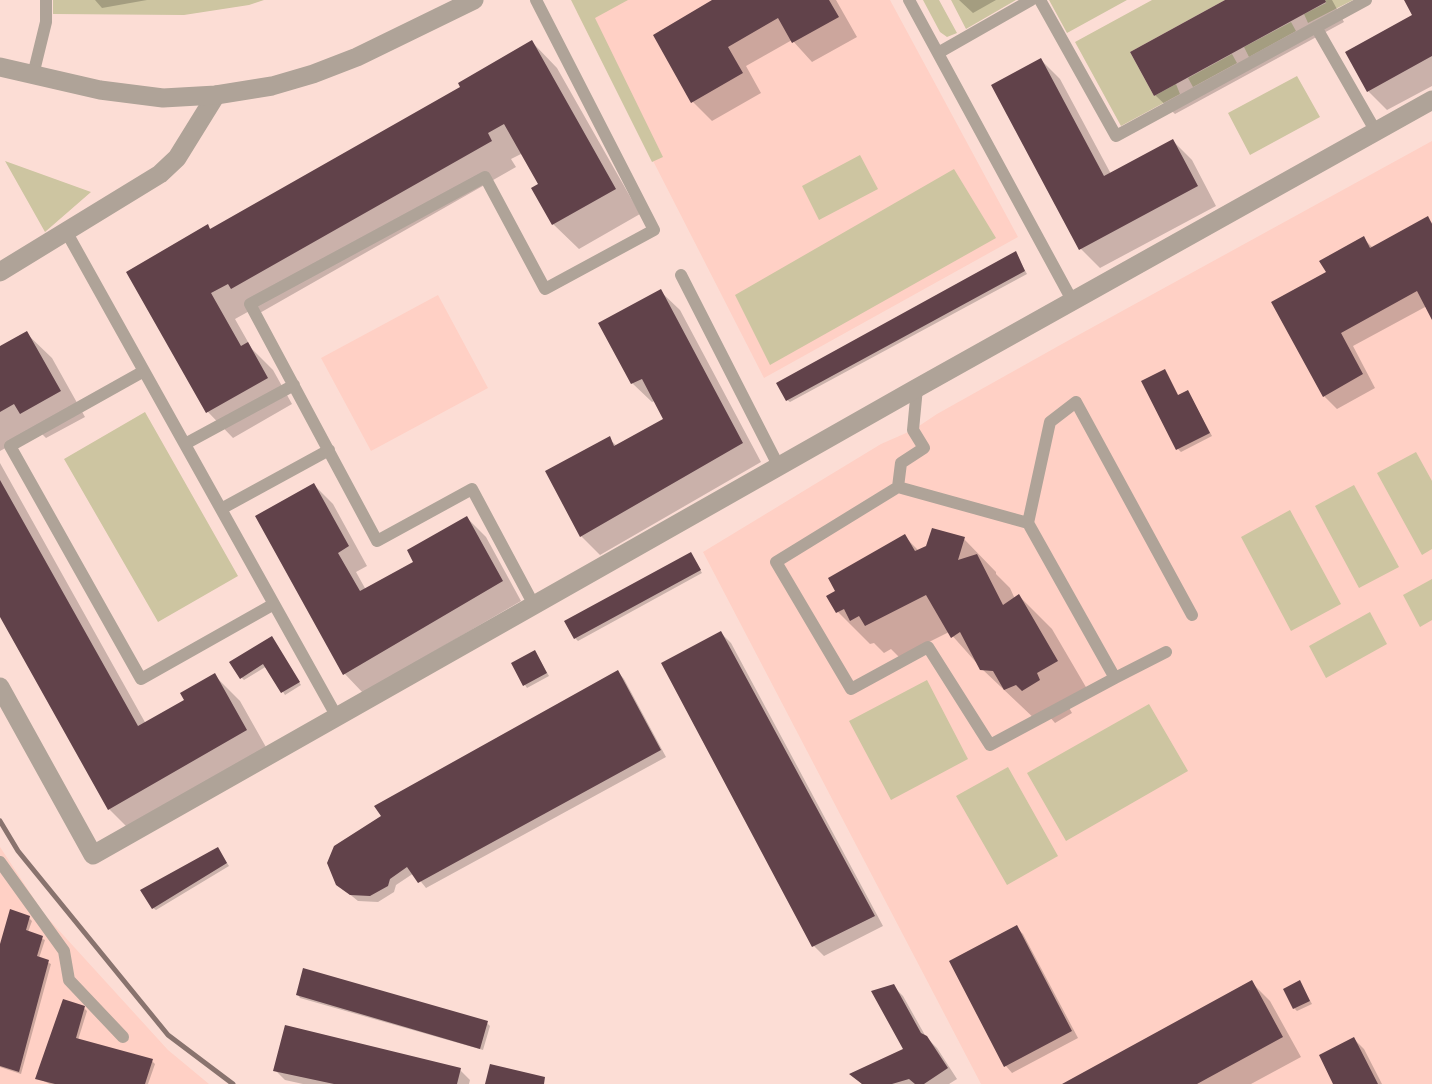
<!DOCTYPE html>
<style>
body{margin:0}
canvas{display:block;background:#fcddd5}
</style>
<canvas width="1432" height="1084"></canvas>
<script>
const c = document.querySelector('canvas').getContext('2d');
c.lineJoin = 'round';
function paint(path, color) { c.fillStyle = color; c.fill(path, 'evenodd'); }
const poly = rows => new Path2D(rows.map(r => 'M' + r).join(''));
function trace(path, color, width, dash) { c.strokeStyle = color; c.lineWidth = width; c.lineCap = dash ? 'butt' : 'round'; c.setLineDash(dash || []); c.stroke(path); }
paint(poly([
 [600,0,890,0,1018,237,764,378,577,12],
 [1432,141,1432,1084,981,1084,703,552,881,444,913,430,937,414,1062,344],
 [438,295,488,388,371,451,321,358],
 [0,847,44,914,168,1050,209,1084,0,1084]
]), '#ffd0c5');
paint(poly([
 [53,0,264,0,249,5,184,15,53,14],
 [571,0,628,0,595,18,663,157,652,162],
 [923,0,939,0,957,33,947,37,940,32],
 [951,0,1016,0,966,29],
 [1049,0,1127,0,1067,33],
 [1152,0,1225,0,1130,52,1154,96,1176,84,1180,94,1121,126,1075,42],
 [1325,0,1353,0,1308,23,1304,14,1326,3],
 [1291,22,1296,31,1249,57,1244,47],
 [1232,54,1237,63,1193,87,1188,78],
 [1297,76,1320,117,1250,155,1228,113],
 [860,155,878,189,819,220,802,186],
 [5,161,91,192,45,232],
 [954,169,996,238,770,365,735,295],
 [145,412,238,576,158,622,64,459],
 [1416,452,1432,481,1432,549,1422,555,1377,473],
 [1354,485,1399,567,1359,588,1315,506],
 [1290,510,1341,604,1291,631,1241,537],
 [1432,579,1432,620,1420,627,1403,595],
 [1370,612,1387,644,1326,678,1309,646],
 [927,680,968,759,891,800,849,721],
 [1149,704,1188,771,1066,841,1027,773],
 [1008,767,1058,856,1007,885,956,796]
]), '#cdc5a1');
paint(poly([
 [95,0,147,0,102,8],
 [714,0,836,0,857,37,812,62,792,40,746,66,761,93,712,121,693,102],
 [959,0,996,0,973,13],
 [1229,0,1332,0,1344,22,1175,114,1155,95,1132,53],
 [1406,0,1432,0,1432,86,1387,110,1368,91,1415,16],
 [532,42,557,68,640,214,579,249,553,224,541,185,523,153,511,159,516,167,258,314,253,309,235,319,252,349,273,370,292,404,233,438,208,412,128,272,208,227,212,230,462,87],
 [1041,60,1060,79,1111,174,1173,141,1192,160,1216,206,1100,268,1081,249],
 [1427,218,1432,223,1432,316,1427,306,1353,346,1375,388,1337,409,1324,396,1328,273,1364,239,1373,248],
 [1016,254,1027,274,790,402,787,400],
 [660,291,680,310,761,462,600,555,581,536,609,439,617,446,666,420,655,401,652,402,632,383,601,323],
 [26,333,52,358,85,417,46,438,38,430,0,451,0,348],
 [1188,392,1212,436,1181,452,1178,449,1179,397],
 [0,463,146,724,187,701,215,676,240,701,271,756,135,835,109,809,0,614],
 [314,485,333,504,367,566,356,572,366,590,416,562,467,518,486,537,521,601,363,693,344,673],
 [905,537,919,551,964,539,996,572,996,574,1010,588,1015,599,1019,596,1052,629,1090,694,1068,706,1072,713,1055,723,1049,716,1038,722,982,669,949,632,899,657,891,649,884,653,874,643,870,644,838,612],
 [693,557,702,573,578,641,575,638],
 [721,633,731,643,883,926,824,956,814,946,663,664],
 [274,641,301,685,285,695,267,666,244,680,241,677],
 [537,655,549,676,527,688,525,685],
 [618,672,624,679,666,757,426,888,414,873,396,885,394,892,378,902,358,901,337,884],
 [220,852,229,866,156,910,153,908],
 [29,918,32,921,28,932,45,940,39,958,51,964,21,1074,0,1067,0,950],
 [1017,928,1023,934,1078,1038,1012,1073,1006,1066],
 [1251,982,1270,1001,1301,1057,1251,1084,1066,1084],
 [1300,982,1312,1004,1297,1011,1294,1008],
 [893,986,903,996,926,1037,937,1048,957,1079,949,1084,862,1084,852,1074,906,1050],
 [298,995,487,1023,490,1026,483,1050,300,998],
 [84,1008,87,1011,78,1040,152,1061,155,1064,148,1084,50,1084,37,1078],
 [1354,1039,1364,1049,1382,1084,1335,1084],
 [275,1070,460,1070,470,1080,469,1084,303,1084,285,1080]
]), '#0003');
paint(poly([
 [712,0,829,0,839,17,792,43,778,18,728,47,743,73,691,103,653,35],
 [1225,0,1325,0,1326,2,1154,96,1130,52],
 [1404,0,1432,0,1432,56,1367,92,1345,52,1412,15],
 [532,40,616,189,552,225,531,188,538,184,504,124,488,133,492,141,231,289,228,284,211,293,241,346,248,342,268,378,206,413,126,272,208,224,210,229,460,87,458,83],
 [1041,58,1104,176,1173,139,1198,186,1079,250,991,85],
 [1428,216,1432,224,1432,320,1417,291,1341,333,1363,374,1323,397,1271,302,1326,272,1319,261,1364,236,1370,248],
 [1016,251,1025,271,786,401,776,383],
 [661,289,743,443,580,537,545,471,610,436,614,446,663,419,642,379,631,384,598,323],
 [27,331,61,391,20,414,14,404,0,412,0,346],
 [1165,369,1178,395,1188,390,1210,433,1176,450,1141,381],
 [0,480,138,726,184,700,180,693,215,673,247,730,108,810,0,617],
 [314,483,349,546,338,553,360,591,413,562,407,550,467,516,503,581,343,675,255,516],
 [932,528,965,537,958,560,977,554,1003,605,1019,594,1058,661,1037,673,1040,680,1022,691,1016,685,1004,690,993,671,980,670,960,632,951,638,926,595,865,626,859,616,850,621,844,609,836,613,826,596,835,591,828,578,905,534,915,551,926,546],
 [691,552,701,570,574,639,564,621],
 [721,631,875,916,812,947,661,663],
 [272,636,300,682,281,693,263,664,240,679,229,662],
 [535,650,547,673,523,686,511,663],
 [618,670,661,750,418,883,407,867,390,879,388,886,370,896,350,895,336,885,327,863,334,846,381,816,374,806],
 [218,847,227,863,152,909,140,890],
 [10,909,30,916,26,930,43,936,37,956,49,960,19,1072,0,1066,0,944],
 [1017,925,1072,1031,1004,1067,949,961],
 [303,968,488,1021,480,1049,296,995],
 [1252,980,1283,1037,1197,1084,1062,1084],
 [1300,980,1310,1001,1293,1009,1283,989],
 [894,984,921,1033,927,1036,948,1068,924,1084,915,1084,909,1079,892,1084,862,1084,849,1074,903,1049,871,991],
 [63,999,85,1006,76,1038,153,1059,145,1084,55,1084,35,1079],
 [285,1025,461,1068,457,1084,334,1084,273,1071],
 [1354,1037,1378,1084,1333,1084,1319,1055],
 [490,1064,545,1077,544,1084,485,1084]
]), '#61424a');
trace(poly([
 [909,0,1073,302],
 [1040,0,1116,136,1366,0],
 [1316,27,1375,130],
 [938,53,1031,0],
 [33,75,46,22,46,0],
 [67,233,337,717],
 [681,275,779,467],
 [144,371,10,446,141,679,274,604],
 [185,444,294,385],
 [898,487,1028,523,1115,678,990,745,928,647,851,689,776,562,898,487],
 [898,487,901,463,924,448,913,430,917,388],
 [221,509,329,450],
 [1028,523,1050,422,1076,402,1192,615],
 [534,605,472,489,377,541,250,304,485,177,545,289,654,230,536,0],
 [1115,678,1166,652],
 [0,862,64,951,69,980,123,1037]
]), '#afa398', 12);
trace(poly([
 [0,272,160,174,177,158,216,95],
 [0,687,93,855,917,388,1432,100]
]), '#afa398', 19);
trace(poly([
 [0,67,100,90,163,98,216,95,272,86,313,74,357,57,474,0]
]), '#afa398', 19);
trace(poly([
 [0,821,18,851,168,1035,233,1084]
]), '#89736e', 5);
</script>
